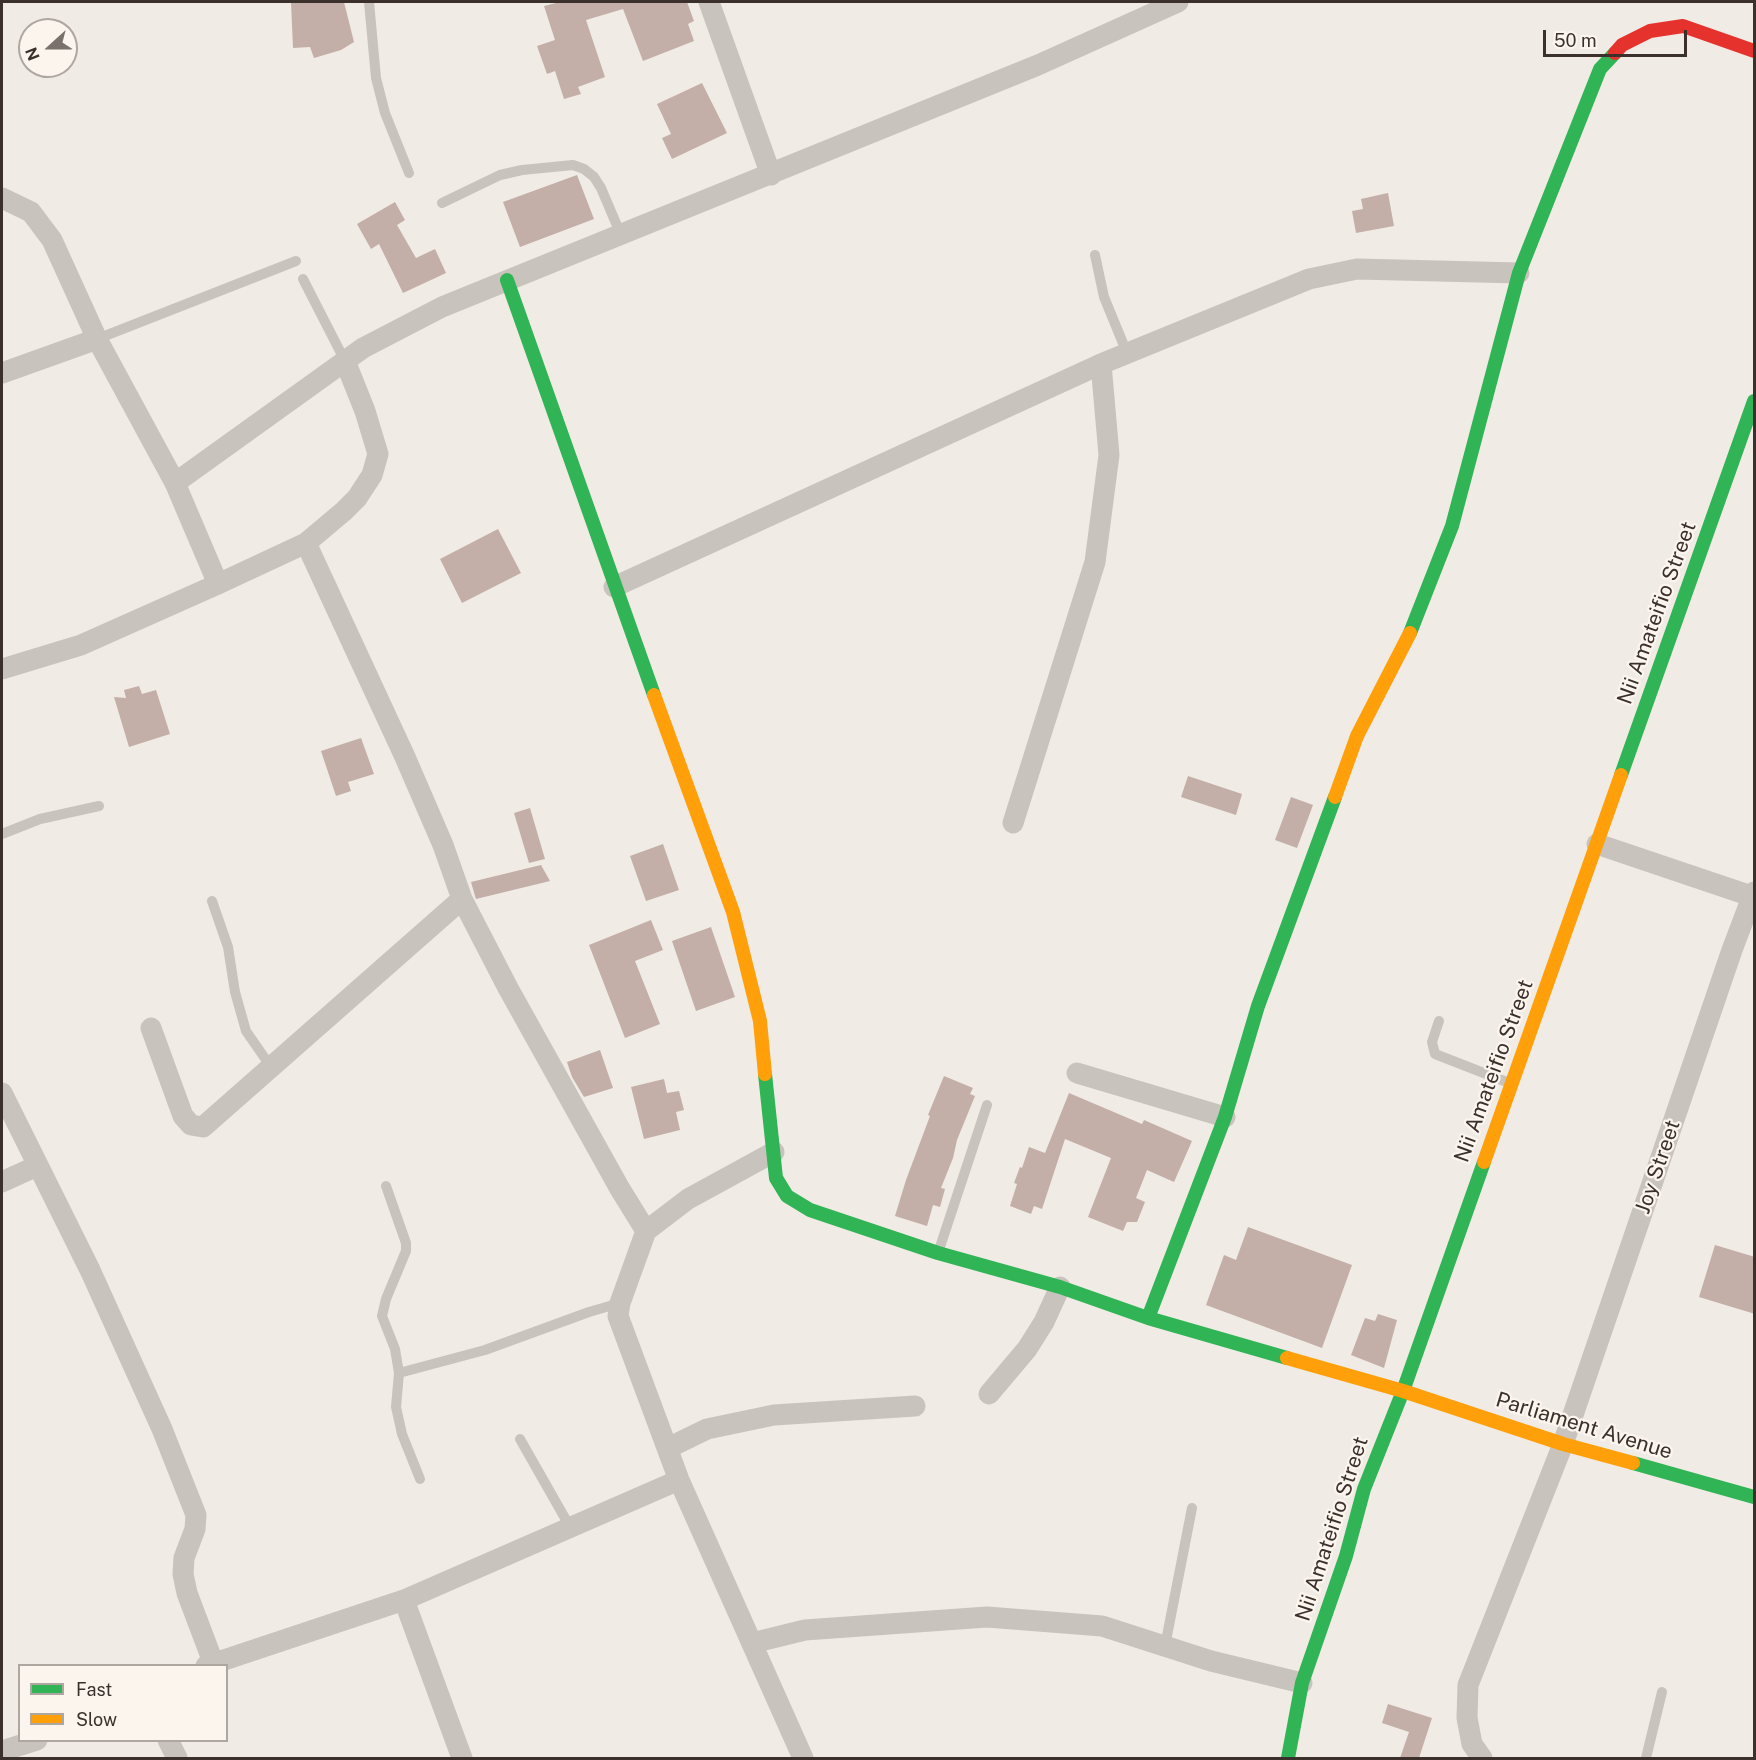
<!DOCTYPE html>
<style>
body{margin:0}
#map{position:relative;width:1756px;height:1760px;overflow:hidden;background:#f0ebe5;font-family:"Public Sans",sans-serif}
canvas{display:block}
.frame{position:absolute;inset:0;border:3px solid #3b302b;pointer-events:none}
.legend{position:absolute;left:18px;top:1664px;width:210px;height:78px;box-sizing:border-box;background:#fbf5ee;border:2px solid #aea6a0;margin:0;padding:8px 10px;list-style:none;font-size:18px;color:#3b302b}
.legend li{display:flex;align-items:center;gap:12px;height:30px}
.legend b{width:30px;border:2px solid #aea6a0}
.north{position:absolute;left:18px;top:18px;width:60px;height:60px;box-sizing:border-box;background:#fbf5ee;border:2px solid #aea6a0;border-radius:50%;rotate:249deg;font-size:16px;font-weight:700;line-height:24px;text-align:center;color:#3b302b}
.north::after{content:'';display:block;margin:auto;width:21px;height:27px;background:#7a716c;clip-path:polygon(50% 0,100% 100%,50% 72%,0 100%)}
.scale{position:absolute;left:1543px;top:30px;width:144px;height:27px;box-sizing:border-box;border:3px solid #3b302b;border-top:0;padding-left:8px;font-size:18px;line-height:21px;white-space:nowrap;color:#3b302b;-webkit-text-stroke:4px #fbf5ee;paint-order:stroke}
</style>
<div id="map">
<canvas width="1756" height="1760"></canvas>
<div class="frame"></div>
<ul class="legend">
<li><b style="height:8px;background:#30b455"></b>Fast</li>
<li><b style="height:8px;background:#ff9f0a"></b>Slow</li>
</ul>
<div class="north">N</div>
<div class="scale">50 m</div>
</div>
<script>
const c = document.querySelector('canvas').getContext('2d');
c.lineJoin = 'round';
function paint(path, color) { c.fillStyle = color; c.fill(path, 'evenodd'); }
const poly = rows => new Path2D(rows.map(r => 'M' + r).join(''));
function trace(path, color, width, dash) { c.strokeStyle = color; c.lineWidth = width; c.lineCap = dash ? 'butt' : 'round'; c.setLineDash(dash || []); c.stroke(path); }
function label(font, color, halo, rows, align = 'center') {
  c.font = font + ' "Public Sans",sans-serif'; c.lineWidth = 4.5; c.setLineDash([]); c.textBaseline = 'middle'; c.strokeStyle = halo; c.fillStyle = color; for (const [text, x, y, turn = 0] of rows) {
    c.save(); c.translate(x, y); c.rotate((+turn || 0) * Math.PI / 180); c.textAlign = isNaN(turn) ? turn : align; if (halo) c.strokeText(text, 0, 0); c.fillText(text, 0, 0); c.restore();
  }
}
paint(poly([
 [291,2,344,2,354,42,341,50,314,58,310,47,293,48],
 [560,2,687,2,694,21,688,24,694,41,643,61,623,9,586,20,605,77,578,87,581,94,564,99,555,71,547,74,537,46,555,40,544,6],
 [702,83,727,133,672,159,662,138,671,134,657,104],
 [577,175,594,219,520,247,503,202],
 [1388,193,1394,226,1356,233,1352,211,1363,209,1361,199],
 [395,202,405,220,397,225,416,258,435,249,446,273,403,293,379,244,371,249,357,224],
 [498,529,521,573,462,603,440,559],
 [139,686,142,694,156,690,170,734,129,747,114,697,126,698,124,690],
 [361,738,374,774,348,782,351,791,336,796,321,751],
 [1188,776,1242,794,1236,815,1181,797],
 [1291,797,1313,805,1297,848,1275,840],
 [530,808,545,859,529,863,514,813],
 [663,844,679,890,646,901,630,856],
 [541,865,550,881,476,899,475,896,471,882],
 [651,920,663,950,635,961,660,1024,625,1038,589,945],
 [711,927,735,997,696,1011,672,941],
 [600,1050,613,1088,584,1097,572,1077,567,1062],
 [944,1076,973,1088,970,1094,975,1096,957,1140,953,1158,941,1188,945,1189,940,1207,933,1205,927,1226,895,1216,906,1180,930,1116,928,1115],
 [664,1079,667,1093,679,1091,684,1110,676,1112,680,1130,644,1139,631,1087],
 [1069,1093,1142,1124,1144,1120,1192,1141,1174,1182,1147,1170,1136,1198,1145,1202,1137,1222,1127,1222,1123,1231,1088,1217,1111,1158,1065,1139,1042,1209,1034,1206,1031,1214,1010,1206,1017,1184,1014,1183,1020,1167,1022,1168,1029,1147,1045,1153],
 [1248,1227,1352,1265,1322,1348,1206,1305,1224,1255,1236,1260],
 [1715,1245,1755,1257,1755,1314,1699,1297],
 [1378,1314,1397,1320,1384,1368,1351,1355,1365,1318,1375,1321],
 [1388,1704,1432,1718,1419,1758,1400,1758,1409,1732,1382,1723]
]), '#c3afa7');
trace(poly([
 [369,2,376,78,385,113,409,173],
 [442,203,500,175,522,170,573,165,584,169,594,177,601,188,621,235],
 [1095,255,1104,297,1127,353],
 [303,279,345,361],
 [97,339,296,261],
 [2,834,40,819,99,806],
 [212,901,228,947,235,992,246,1031,271,1067],
 [1439,1021,1432,1042,1435,1054,1512,1084],
 [386,1186,406,1243,406,1251,386,1299,382,1316,395,1349,399,1373,396,1407,402,1434,420,1479],
 [938,1253,987,1105],
 [399,1373,485,1350,589,1312,620,1303],
 [520,1439,570,1527],
 [1165,1646,1192,1508],
 [1646,1758,1662,1692]
]), '#c9c3be', 10);
trace(poly([
 [709,2,771,175],
 [2,198,31,212,52,240,97,339,175,483,218,584],
 [2,373,97,339],
 [175,483,363,348,442,307,1038,65,1178,2],
 [306,543,405,757,443,845,462,899,508,988,620,1189,646,1231],
 [614,587,1101,364,1309,279,1357,269,1519,273],
 [2,669,81,645,218,584,306,543,344,511,357,498,372,475,378,454,365,411,345,361],
 [1013,823,1095,562,1109,455,1101,364],
 [1597,844,1754,897],
 [151,1028,183,1116,191,1125,203,1127,462,899],
 [1077,1073,1225,1117],
 [2,1093,90,1270,162,1429,196,1515,195,1529,184,1558,183,1574,187,1593,213,1662],
 [774,1152,688,1199,646,1231,620,1303,618,1316,679,1480,803,1758],
 [2,1182,37,1166],
 [989,1394,1027,1349,1044,1322,1060,1287],
 [668,1448,707,1429,774,1415,915,1406],
 [404,1600,462,1758],
 [752,1643,805,1630,987,1617,1102,1626,1211,1661,1302,1683],
 [206,1666,404,1600,679,1480],
 [168,1740,177,1758],
 [2,1751,37,1740],
 [1482,1758,1472,1744,1467,1718,1468,1685,1563,1444,1732,950,1754,892]
]), '#c9c3be', 21);
trace(poly([
 [507,280,654,695],
 [1410,633,1452,526,1519,273,1600,69,1615,53],
 [1621,775,1754,401],
 [765,1074,776,1178,787,1196,810,1210,938,1253,1060,1287,1148,1318,1287,1358],
 [1148,1318,1225,1117,1258,1006,1335,797],
 [1633,1463,1754,1497],
 [1288,1758,1302,1683,1346,1556,1364,1489,1403,1391,1484,1162]
]), '#30b455', 14);
trace(poly([
 [654,695,733,912,760,1021,765,1074],
 [1335,797,1357,736,1410,633],
 [1484,1162,1621,775],
 [1287,1358,1403,1391,1563,1444,1633,1463]
]), '#ff9f0a', 14);
trace(poly([
 [1615,53,1622,45,1650,31,1683,26,1754,51]
]), '#e5322d', 14);
label('21px', '#3b302b', '#fbf5ee', [
 ["Nii Amateifio Street",1657,613,-70],
 ["Nii Amateifio Street",1494,1071,-70],
 ["Joy Street",1658,1167,-71],
 ["Parliament Avenue",1584,1426,17],
 ["Nii Amateifio Street",1332,1529,-72]
]);
</script>
